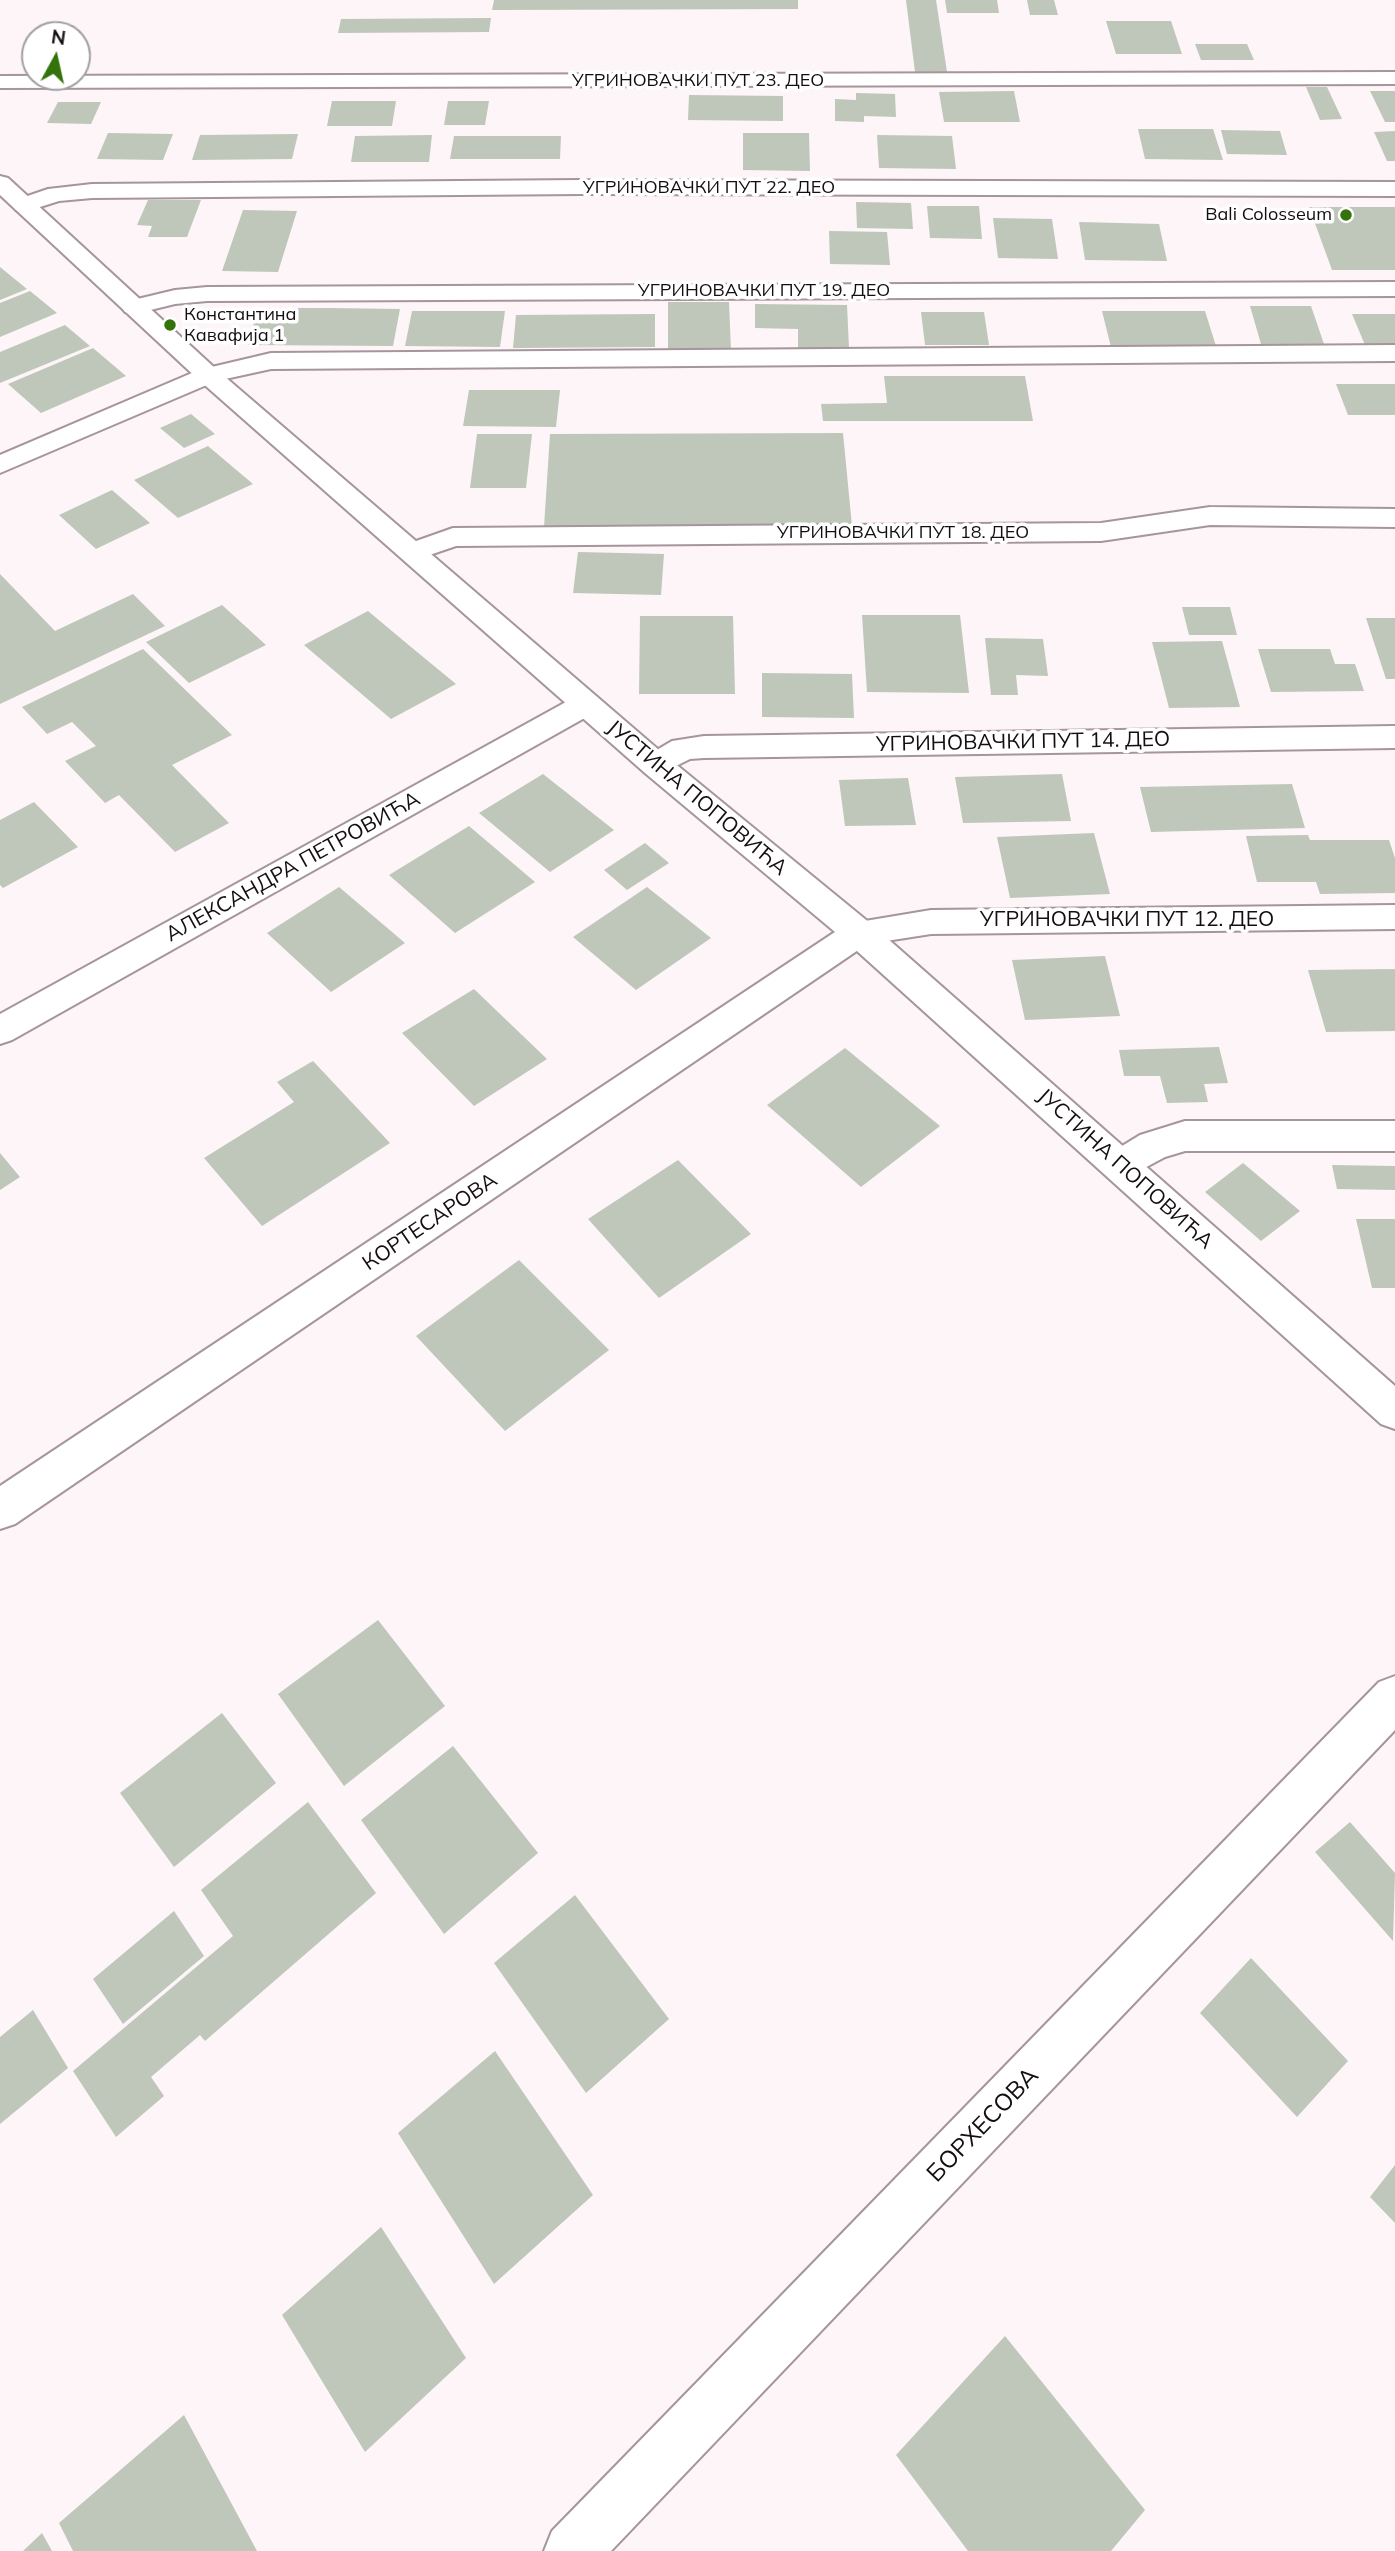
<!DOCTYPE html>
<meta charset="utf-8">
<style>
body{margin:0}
#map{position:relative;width:1395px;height:2551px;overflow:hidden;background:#fdf5f8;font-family:Mulish,sans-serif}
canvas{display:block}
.north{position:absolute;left:21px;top:21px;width:70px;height:70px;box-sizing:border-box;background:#fff;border:2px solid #a19f9f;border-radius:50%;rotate:8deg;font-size:19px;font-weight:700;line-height:28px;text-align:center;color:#140e10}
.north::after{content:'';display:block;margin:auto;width:24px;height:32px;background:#34730a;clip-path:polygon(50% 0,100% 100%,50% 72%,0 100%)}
</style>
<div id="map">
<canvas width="1395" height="2551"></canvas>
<div class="north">N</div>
</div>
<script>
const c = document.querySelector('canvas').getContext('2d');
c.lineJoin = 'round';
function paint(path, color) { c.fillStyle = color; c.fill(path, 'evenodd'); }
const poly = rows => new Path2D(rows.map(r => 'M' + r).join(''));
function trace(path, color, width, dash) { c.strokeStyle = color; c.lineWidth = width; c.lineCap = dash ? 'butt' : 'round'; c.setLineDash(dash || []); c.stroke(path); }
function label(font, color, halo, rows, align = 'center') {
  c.font = font + ' Mulish,sans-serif'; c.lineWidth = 7; c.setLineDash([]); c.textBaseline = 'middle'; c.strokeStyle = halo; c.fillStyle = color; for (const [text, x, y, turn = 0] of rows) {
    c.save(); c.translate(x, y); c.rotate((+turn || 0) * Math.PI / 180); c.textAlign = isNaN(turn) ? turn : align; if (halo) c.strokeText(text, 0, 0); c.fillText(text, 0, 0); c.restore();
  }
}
paint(poly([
 [494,0,798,0,798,9,492,10],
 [906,0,936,0,947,72,915,72],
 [945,0,997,0,999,13,947,13],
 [1027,0,1054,0,1058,15,1030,15],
 [491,18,489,32,338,33,341,19],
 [1106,21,1171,21,1182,54,1116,54],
 [1195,44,1247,44,1254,60,1201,60],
 [1306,87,1327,87,1342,119,1320,120],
 [1014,91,1020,122,944,122,939,92],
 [1370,91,1395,91,1395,122,1385,122],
 [856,93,895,94,896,117,864,116,864,122,835,121,835,99,856,100],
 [689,95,783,96,783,121,688,120],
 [332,101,396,101,392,126,327,126],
 [448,101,489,101,485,125,444,125],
 [58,102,101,102,91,124,47,123],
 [1138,129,1213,129,1223,160,1145,159],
 [1221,130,1280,131,1287,155,1227,154],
 [1395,131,1395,161,1387,161,1374,132],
 [108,133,173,134,163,160,97,159],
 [743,133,809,133,810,171,743,170],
 [298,134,292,159,192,160,200,135],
 [432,135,429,162,351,162,355,136],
 [877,135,952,136,956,169,879,168],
 [454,136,561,136,560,159,450,159],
 [148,200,201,200,187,237,148,237,152,226,137,225],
 [856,202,911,203,913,229,857,228],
 [927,206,979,206,982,239,930,238],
 [1309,207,1395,207,1395,270,1332,270],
 [243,210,297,211,278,272,222,271],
 [993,218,1052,219,1058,259,998,258],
 [1079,222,1159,224,1167,261,1085,260],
 [829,231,887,232,890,265,830,264],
 [0,267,27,289,0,300],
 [30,291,57,313,0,337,0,303],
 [668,302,729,302,731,351,668,351],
 [755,304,847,305,849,348,798,348,798,329,755,328],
 [1250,306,1311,306,1324,344,1261,344],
 [258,308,329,308,400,309,393,346,248,345],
 [412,311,505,311,500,347,405,346],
 [1102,311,1205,311,1216,346,1111,347],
 [921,312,984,312,989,345,925,345],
 [655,314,655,347,513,348,516,315],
 [1352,314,1395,314,1395,345,1365,345],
 [65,325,90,346,0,383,0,352],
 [93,348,126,376,41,413,8,384],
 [884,376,1025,376,1033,421,823,421,821,404,887,403],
 [1336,384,1395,384,1395,415,1348,415],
 [469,390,560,390,556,427,463,426],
 [191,414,215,434,184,448,160,428],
 [843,433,852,526,544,527,550,434],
 [477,434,532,434,526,488,470,488],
 [208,446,253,484,178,518,134,480],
 [112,490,150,523,96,549,59,515],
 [578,552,664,554,661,595,573,593],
 [0,574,55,631,133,594,165,626,0,704],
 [222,605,266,645,189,683,146,642],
 [1182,607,1230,607,1237,635,1189,635],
 [368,611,411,647,456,684,391,719,304,645],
 [862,615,960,615,969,693,867,692],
 [640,616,733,616,735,694,639,694],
 [1366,618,1395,618,1395,679,1386,679],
 [985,638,1043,639,1048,676,1016,675,1018,695,991,695],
 [1222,641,1240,707,1169,708,1152,642],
 [143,649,232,735,172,765,229,823,175,852,119,795,105,803,65,761,96,746,72,722,47,734,22,707],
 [1258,649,1330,649,1335,664,1355,664,1364,691,1271,692],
 [762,673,852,674,854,718,762,717],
 [543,774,614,830,550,872,479,813],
 [1062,774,1071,821,963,823,955,777],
 [908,778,916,825,845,826,839,780],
 [1292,784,1305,828,1151,832,1140,787],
 [34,802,78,847,3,888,0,885,0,820],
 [469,826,535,882,455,933,389,875],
 [1094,833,1110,894,1010,898,997,837],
 [1308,835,1310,840,1389,840,1395,858,1395,893,1320,894,1316,882,1257,882,1246,836],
 [645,843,669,863,627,890,604,870],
 [339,887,405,943,331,992,267,933],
 [647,887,711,938,636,990,573,937],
 [1105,956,1120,1016,1025,1020,1012,960],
 [1395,969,1395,1031,1326,1032,1308,970],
 [474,989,547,1059,474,1106,402,1033],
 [1219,1047,1228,1083,1204,1084,1208,1102,1167,1103,1160,1076,1124,1076,1119,1050],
 [845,1048,940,1126,861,1187,767,1105],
 [313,1061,390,1143,262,1226,204,1158,294,1102,277,1082],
 [0,1153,20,1177,0,1190],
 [678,1160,751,1234,659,1298,588,1219],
 [1243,1163,1300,1211,1261,1241,1205,1192],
 [1332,1165,1395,1166,1395,1190,1337,1189],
 [1356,1219,1395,1219,1395,1288,1372,1288],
 [519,1260,609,1350,505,1431,416,1336],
 [378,1620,445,1706,344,1786,278,1694],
 [222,1713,276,1783,174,1867,120,1793],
 [453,1746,538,1853,444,1934,361,1820],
 [308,1802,376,1893,205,2041,200,2035,151,2077,164,2096,116,2137,73,2071,233,1936,201,1890],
 [1350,1822,1395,1873,1393,1941,1315,1852],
 [575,1895,669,2019,586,2093,494,1963],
 [174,1911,204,1956,123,2024,93,1979],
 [1251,1958,1348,2061,1297,2117,1200,2013],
 [33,2010,68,2068,0,2124,0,2037],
 [495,2051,593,2195,494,2284,398,2133],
 [1395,2165,1395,2223,1370,2197],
 [381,2227,466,2358,365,2452,282,2315],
 [1005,2336,1145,2510,1111,2551,968,2551,896,2455],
 [184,2415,257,2551,73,2551,59,2523],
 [42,2533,52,2551,23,2551]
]), '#bec7ba');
const street = poly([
 [1395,72,1395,84,0,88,0,76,1395,72],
 [582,180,1395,182,1395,196,582,194,92,198,59,201,24,212,16,210,12,205,16,200,48,189,92,184,582,180],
 [1395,282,1395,296,207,301,175,304,134,314,125,312,122,307,125,302,175,290,207,287,1395,282],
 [1395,345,1395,361,271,369,216,381,0,473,0,455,199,370,271,353,1395,345],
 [1210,507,1395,509,1395,527,1210,525,1101,541,456,546,412,561,402,558,398,552,402,546,453,528,1101,523,1210,507],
 [586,694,597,697,601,704,597,711,12,1040,0,1044,0,1014,575,697,586,694],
 [1395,726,1395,748,704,758,690,759,656,776,645,773,640,765,645,757,672,741,704,736,1395,726],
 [1395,905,1395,929,931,934,867,944,15,1524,0,1529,0,1486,847,924,931,910,1395,905],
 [1185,1121,1395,1121,1395,1151,1185,1151,1165,1157,1122,1180,1109,1176,1104,1165,1109,1154,1140,1135,1185,1121],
 [1395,1676,1395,1730,611,2551,544,2551,552,2531,1379,1682,1395,1676]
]);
const secondary = poly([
 [0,176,8,178,217,370,667,757,871,924,1395,1386,1395,1429,1381,1424,847,942,645,773,199,380,0,195,0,176]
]);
trace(street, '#a6959a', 4);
trace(secondary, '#a6959a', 4);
paint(street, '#fff');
paint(secondary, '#fff');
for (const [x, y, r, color] of [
 [1346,215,7,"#34730a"],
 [170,325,7,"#34730a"]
]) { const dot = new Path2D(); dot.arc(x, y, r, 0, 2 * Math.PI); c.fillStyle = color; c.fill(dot); trace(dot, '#fff', 2.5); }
label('18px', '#140e10', '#fff', [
 ["УГРИНОВАЧКИ ПУТ 23. ДЕО",698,81],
 ["УГРИНОВАЧКИ ПУТ 22. ДЕО",709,188],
 ["УГРИНОВАЧКИ ПУТ 19. ДЕО",764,291],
 ["УГРИНОВАЧКИ ПУТ 18. ДЕО",903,533]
]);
label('18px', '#140e10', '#fff', [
 ["Bali Colosseum",1332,215],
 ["Константина",184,315,"left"],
 ["Кавафија 1",184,336,"left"]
], 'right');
label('21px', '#140e10', '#fff', [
 ["УГРИНОВАЧКИ ПУТ 14. ДЕО",1023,742,-1],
 ["ЈУСТИНА ПОПОВИЋА",697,798,40],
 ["АЛЕКСАНДРА ПЕТРОВИЋА",293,867,-29],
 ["УГРИНОВАЧКИ ПУТ 12. ДЕО",1127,920],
 ["ЈУСТИНА ПОПОВИЋА",1125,1169,42],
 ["КОРТЕСАРОВА",430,1222,-34]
]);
label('24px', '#140e10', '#fff', [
 ["БОРХЕСОВА",983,2125,-46]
]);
</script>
